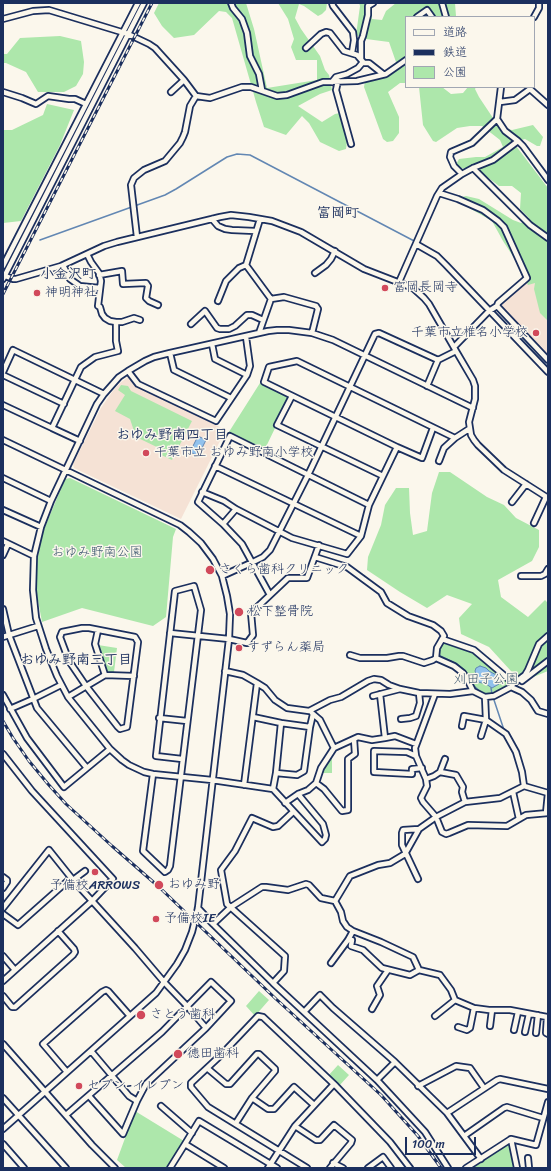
<!DOCTYPE html>
<meta charset="utf-8">
<style>
body{margin:0}
#map{position:relative;width:551px;height:1171px;overflow:hidden;background:#fbf7ec;font-family:Sriracha,"Klee One",sans-serif}
canvas{display:block}
.frame{position:absolute;inset:0;border:4px solid #1b2f5e;pointer-events:none}
.legend{position:absolute;left:405px;top:16px;width:130px;height:72px;box-sizing:border-box;background:#fbf7ec;border:1px solid #a1a7b3;margin:0;padding:5px 7px;list-style:none;font-size:12px;color:#1b2f5e}
.legend li{display:flex;align-items:center;gap:8px;height:20px}
.legend b{width:20px;border:1px solid #a1a7b3}
.scale{position:absolute;left:405px;top:1137px;width:71px;height:18px;box-sizing:border-box;border:2px solid #1b2f5e;border-top:0;padding-left:5px;font-size:12px;line-height:14px;white-space:nowrap;color:#1b2f5e;-webkit-text-stroke:3px #fbf7ec;paint-order:stroke}
</style>
<div id="map">
<canvas width="551" height="1171"></canvas>
<div class="frame"></div>
<ul class="legend">
<li><b style="height:5px;background:#fbf7ec"></b>道路</li>
<li><b style="height:5px;background:#1b2f5e"></b>鉄道</li>
<li><b style="height:11px;background:#ade7ab"></b>公園</li>
</ul>
<div class="scale">100 m</div>
</div>
<script>
const c = document.querySelector('canvas').getContext('2d');
c.lineJoin = 'round';
function paint(path, color) { c.fillStyle = color; c.fill(path, 'evenodd'); }
const poly = rows => new Path2D(rows.map(r => 'M' + r).join(''));
function trace(path, color, width, dash) { c.strokeStyle = color; c.lineWidth = width; c.lineCap = dash ? 'butt' : 'round'; c.setLineDash(dash || []); c.stroke(path); }
function label(font, color, halo, rows, align = 'center') {
  c.font = font + ' Sriracha,"Klee One",sans-serif'; c.lineWidth = 3; c.setLineDash([]); c.textBaseline = 'middle'; c.strokeStyle = halo; c.fillStyle = color; for (const [text, x, y, turn = 0] of rows) {
    c.save(); c.translate(x, y); c.rotate((+turn || 0) * Math.PI / 180); c.textAlign = isNaN(turn) ? turn : align; if (halo) c.strokeText(text, 0, 0); c.fillText(text, 0, 0); c.restore();
  }
}
paint(poly([
 [548,263,548,358,498,307,499,304],
 [128,377,136,386,226,430,219,443,181,519,74,468,73,464,101,408,112,392,120,383]
]), '#f5e2d5');
paint(poly([
 [159,3,246,3,254,29,267,88,317,80,317,60,296,60,291,47,294,39,288,19,278,3,327,3,326,10,322,14,318,16,304,6,299,4,295,18,301,29,320,56,325,70,329,75,332,90,320,94,298,106,322,122,335,114,340,113,347,142,346,149,339,151,320,142,309,123,302,116,286,135,264,127,256,102,232,18,226,12,219,11,194,35,174,38,162,26,154,13],
 [359,3,370,3,372,19,382,20,386,11,396,3,455,3,456,16,458,17,406,17,406,83,400,83,388,92,399,117,399,133,393,141,387,142,383,139,364,87,365,81,392,74,394,72,396,62,389,42,366,39,356,35,360,6],
 [60,36,81,41,84,62,83,74,76,86,64,92,38,92,26,72,6,63,3,63,3,54,7,54,20,38],
 [419,87,442,87,451,94,463,93,468,87,476,87,475,89,479,97,499,127,512,130,533,125,543,137,540,146,537,146,525,139,513,142,548,188,548,321,540,313,534,289,535,283,528,285,516,261,503,241,492,221,464,205,462,197,466,196,479,199,513,220,521,223,529,218,520,209,521,193,512,186,499,186,482,173,466,168,453,170,459,159,476,157,485,157,503,147,500,140,482,126,470,126,457,128,436,142,433,141,423,125],
 [47,104,74,110,60,145,21,221,3,223,3,130,12,130,43,115],
 [260,383,290,397,264,451,227,435],
 [121,385,128,386,131,391,192,421,172,460,159,454,161,449,136,437,130,419,115,411,125,395,118,390],
 [439,472,450,472,487,497,504,505,516,518,539,530,539,547,532,561,498,580,501,597,528,617,545,600,548,603,548,671,521,682,489,647,461,634,459,618,472,604,447,595,427,608,400,592,367,570,368,557,381,525,385,505,396,488,409,488,410,513,413,535,427,531,432,493],
 [70,478,176,529,173,537,166,617,153,626,82,608,42,622,37,595,37,562,42,534,65,479],
 [443,641,473,651,511,682,510,685,491,695,483,695,472,687,468,677,438,656,438,651],
 [98,645,117,648,114,672,106,672],
 [332,754,332,773,321,773,323,769],
 [259,991,269,1000,255,1016,246,1006],
 [338,1065,349,1075,339,1086,328,1076],
 [135,1111,184,1141,166,1168,126,1168,117,1160],
 [510,1141,515,1168,469,1168]
]), '#ade7ab');
const water = poly([
 [198,436,206,440,198,456,190,452,198,436],
 [480,666,486,668,489,671,498,676,500,680,499,684,492,688,486,684,478,682,475,680,475,677,476,674,475,671,476,668,480,666]
]);
paint(water, '#91c1ec');
trace(water, '#6287b3', 1);
trace(poly([
 [40,240,165,195,176,189,227,157,237,154,250,155,439,254,548,367],
 [440,649,438,653,440,656,457,664,463,669,469,676,474,686,483,694,492,694],
 [471,680,476,681],
 [491,688,492,694],
 [493,697,504,730]
]), '#6287b3', 1.5);
const minor = poly([
 [231,3,233,8,242,19,247,33,250,56,259,74,262,90],
 [332,3,333,6,353,32,354,40,352,53],
 [442,3,446,17],
 [417,17,427,10,432,17],
 [534,17,539,8,539,3],
 [3,19,33,11,49,10,128,34,149,44,155,48,184,80,196,96,210,98,242,87,251,87,277,96,287,95,323,82,357,81,386,74,406,60],
 [306,48,321,34,326,32,330,33,344,51,357,55,364,63,369,63,383,74],
 [361,59,361,41,363,36,368,15,368,6,373,3],
 [338,81,336,90,351,144],
 [332,82,336,77,347,74,358,68,363,62],
 [530,87,530,89,548,105],
 [3,92,22,98,36,104,48,96,69,99,75,99,86,104],
 [171,92,184,80],
 [500,102,515,100,530,89],
 [497,119,505,131,518,141,523,146,548,180],
 [473,168,530,225,548,238],
 [462,174,454,166,450,157,451,152,472,143,497,119,501,87],
 [439,193,458,199,483,210,498,221,504,227,527,278,498,303,497,306,548,360],
 [212,219,218,226,225,229,232,230,255,231],
 [137,237,131,185,134,178,144,170,165,161,180,143,183,137,185,132,190,106,196,96],
 [416,244,437,256,446,265,548,372],
 [87,254,91,262,99,273,101,281,98,306,100,307,102,314,105,318,110,321,116,322],
 [63,265,70,279,80,286,100,288],
 [246,265,260,219],
 [246,265,271,299],
 [3,266,138,3],
 [315,273,326,265,331,259,335,251],
 [3,275,13,279,16,279,61,266,104,246,117,242,220,217,231,215,249,217,272,221,301,232,364,269,413,288,424,298,429,304,456,351,473,380,475,386,475,399,469,422,471,435,474,440,478,445,504,470,548,498],
 [99,275,122,271,123,284,146,283,148,286,146,298,149,301,158,305],
 [3,279,144,3],
 [399,282,437,196,442,188,462,174,473,168,493,160,518,141],
 [218,301,226,281,239,268,246,265],
 [191,324,205,311,217,328,220,329,229,329,235,326,247,315,252,315,263,320],
 [259,333,271,299,284,297,316,306,318,309,312,333],
 [212,344,215,359,247,375],
 [454,347,489,311,497,306],
 [170,353,174,370,231,398],
 [128,371,138,384,216,421,247,375,250,366,246,337],
 [3,372,13,350,104,394],
 [3,375,64,404],
 [427,386,438,360,456,351],
 [292,396,277,425,383,476],
 [3,405,52,428],
 [433,428,422,458,397,447,264,382,269,367,297,361,455,438,469,429],
 [3,440,180,525,189,532,201,543,213,559,222,576,227,596,230,614,229,639,198,908,192,932,185,950,177,964,156,993,3,1129],
 [80,441,52,428,81,367,95,357,118,351,116,341,116,322,122,322,134,318,140,320],
 [439,461,444,448,455,438],
 [215,466,361,536],
 [3,478,51,501],
 [202,492,224,501,236,509,292,538,347,554,361,536,369,505,397,447],
 [512,502,526,484],
 [3,510,41,527],
 [534,523,546,497],
 [223,524,236,509],
 [3,541,34,556],
 [3,555,8,544],
 [315,557,347,567,381,592,387,603,408,616,433,625,441,631,444,636,437,648,436,658,454,666,463,673,467,679,473,691],
 [222,576,253,562,263,557,270,550,308,475,375,334,379,333,438,360],
 [521,576,541,576,545,574,548,569],
 [270,595,242,544,223,524,198,502,230,436,369,505],
 [3,609,9,635,37,708,87,768],
 [82,628,89,628,135,637,138,642,127,727,120,729,118,727,86,686,69,661,60,637,62,632,82,628],
 [170,633,229,639,247,643,253,635,251,613,288,578,307,578,319,545],
 [3,637,38,626],
 [442,639,474,650,512,682,513,684,511,687],
 [350,655,360,658,387,658,399,656,403,656,424,663,433,660,436,658],
 [225,671,243,675,257,683,265,688,275,700,287,708,309,711,330,700,341,697,368,681,374,679,381,680,389,685,400,689,419,693,450,694,473,691,485,697,494,696,511,687],
 [105,675,134,676],
 [522,681,548,661],
 [513,684,525,675,528,670,539,644,548,636],
 [511,687,522,692,531,700,538,711,548,714],
 [380,694,385,738,395,736,416,744],
 [435,694,415,748,416,756,426,779,427,786,421,798,423,802,436,817,442,832,446,834,449,833,468,825,507,826,526,815,548,813],
 [3,695,27,738,64,787,110,749],
 [373,696,400,689],
 [68,697,105,675,95,644,98,630],
 [10,709,33,699,61,685],
 [253,717,281,723,276,773,273,789,212,780,153,774,144,772,129,765,122,760,110,749,68,697,57,676,46,649,36,618,33,590,34,556,41,527,51,501,97,404,104,394,119,377,128,371,145,361,154,357,170,353,268,331,277,330,289,330,312,333,333,340,473,408],
 [159,718,187,721],
 [401,719,410,718,416,716,420,703,419,693],
 [281,723,310,727,313,714,312,713],
 [462,726,464,716,486,720,506,734,516,752,522,772,524,786],
 [481,736,486,720,485,697],
 [334,748,358,737,372,740,385,738],
 [3,754,32,791,113,879,92,901,3,981],
 [416,756,407,752,374,751,374,772,412,774,412,769,422,768],
 [440,772,456,775,463,787,462,792,465,802],
 [276,773,297,775,304,771,310,727],
 [153,774,143,851,165,872,168,870,170,866,201,610,194,586,175,591,156,756,182,759],
 [426,779,434,776,440,772,445,759],
 [316,783,324,789,342,811,348,810,348,759,355,754,354,739],
 [244,785,257,683],
 [273,789,322,842,325,839,326,835,323,824,298,794],
 [513,792,519,819],
 [285,803,298,794,308,790,316,783,321,768,334,748,320,720,313,714],
 [546,813,548,793],
 [3,877,7,880,7,882,3,888],
 [418,879,402,845,402,833,403,830,419,829],
 [73,880,85,871],
 [335,901,341,912,343,921,347,927,353,931,381,942,413,957,419,970,440,975,451,990,455,1000,474,1008,489,1010,510,1010,547,1017],
 [3,908,49,850,73,880,135,948,164,982,188,1007,206,1028],
 [198,908,213,924,273,983,377,1080,425,1132,448,1168],
 [3,914,18,925,71,878],
 [213,924,231,907,262,887,266,887,288,890,306,884,309,885,321,898,335,901,350,876,378,865,390,863,405,854,419,829,436,817,465,802,500,798,524,786,548,793],
 [348,940,352,940,351,946,363,950,382,968,410,975,419,970],
 [3,956,15,970],
 [331,963,348,940,353,931],
 [273,983,284,971,285,956,227,904,221,870,235,851,252,818,273,827,278,826,293,812],
 [3,996,12,1007,15,1007,73,955,75,952,74,949,58,931],
 [372,1009,380,995,377,986,388,970],
 [304,1012,320,995,333,1008,395,1062,447,1113,481,1159],
 [435,1016,455,1000],
 [548,1017,547,1017,546,1033,548,1034],
 [490,1026,492,1010],
 [458,1027,467,1030,470,1028,474,1008],
 [514,1030,518,1012],
 [525,1032,529,1014],
 [536,1033,538,1015],
 [3,1044,92,1145,115,1168],
 [91,1051,129,1096,137,1101],
 [207,1068,226,1084,230,1084,257,1054,259,1054,275,1069,275,1071,252,1098],
 [67,1072,43,1044,102,992,106,990,108,991,130,1016],
 [377,1080,395,1062],
 [418,1086,456,1066,470,1068,484,1088],
 [3,1098,66,1168],
 [161,1106,192,1133],
 [447,1113,497,1080,500,1079,548,1089],
 [66,1115,162,1032,211,982,231,1001,206,1028,146,1084,137,1101,123,1134,89,1096],
 [236,1123,252,1098,268,1109,274,1109,294,1087,314,1105],
 [295,1126,316,1140,320,1140,334,1125,352,1140,351,1143,330,1168],
 [464,1136,504,1108,507,1107,543,1118],
 [511,1139,517,1168],
 [3,1144,24,1168],
 [185,1144,199,1121,277,1168],
 [528,1158,529,1168],
 [333,1163,343,1168],
 [170,1168,185,1144,224,1168],
 [268,1168,295,1126,334,1084],
 [307,1168,208,1107,191,1087,191,1083,221,1055,258,1016,263,1017,336,1086,390,1142,410,1168],
 [368,1168,383,1157,391,1168],
 [466,1168,511,1139,536,1145,548,1102]
]);
trace(minor, '#1b2f5e', 8);
trace(minor, '#fbf7ec', 4.5);
const rail = poly([
 [3,294,152,3],
 [3,721,13,738,29,761,48,784,66,804,112,846,159,887,276,999,381,1095,418,1136,441,1168]
]);
trace(rail, '#1b2f5e', 3);
trace(rail, '#fbf7ec', 1.5, [4.5]);
for (const [x, y, r, color] of [
 [385,288,4,"#d1495b"],
 [37,293,4,"#d1495b"],
 [536,333,4,"#d1495b"],
 [146,453,4,"#d1495b"],
 [210,570,5,"#d1495b"],
 [239,612,5,"#d1495b"],
 [239,648,4,"#d1495b"],
 [95,872,4,"#d1495b"],
 [159,885,5,"#d1495b"],
 [156,919,4,"#d1495b"],
 [141,1015,5,"#d1495b"],
 [178,1054,5,"#d1495b"],
 [79,1086,4,"#d1495b"]
]) { const dot = new Path2D(); dot.arc(x, y, r, 0, 2 * Math.PI); c.fillStyle = color; c.fill(dot); trace(dot, '#fbf7ec', 1.5); }
label('13px', '#1b2f5e', '#fbf7ec', [
 ["富岡長岡寺",393,288],
 ["神明神社",45,293],
 ["千葉市立椎名小学校",528,333,"right"],
 ["千葉市立 おゆみ野南小学校",154,453],
 ["さくら歯科クリニック",219,570],
 ["松下整骨院",248,612],
 ["すずらん薬局",247,648],
 ["おゆみ野",168,885],
 ["予備校ARROWS",95,886,"center"],
 ["予備校IE",164,919],
 ["さとう歯科",150,1015],
 ["徳田歯科",187,1054],
 ["セブン-イレブン",87,1086]
], 'left');
label('13px', '#38546d', '#fbf7ec', [
 ["おゆみ野南公園",97,553],
 ["刈田子公園",486,680]
]);
label('bold 14px', '#1b2f5e', '#fbf7ec', [
 ["富岡町",338,213],
 ["小金沢町",68,274],
 ["おゆみ野南四丁目",172,435],
 ["おゆみ野南三丁目",76,660]
]);
</script>
